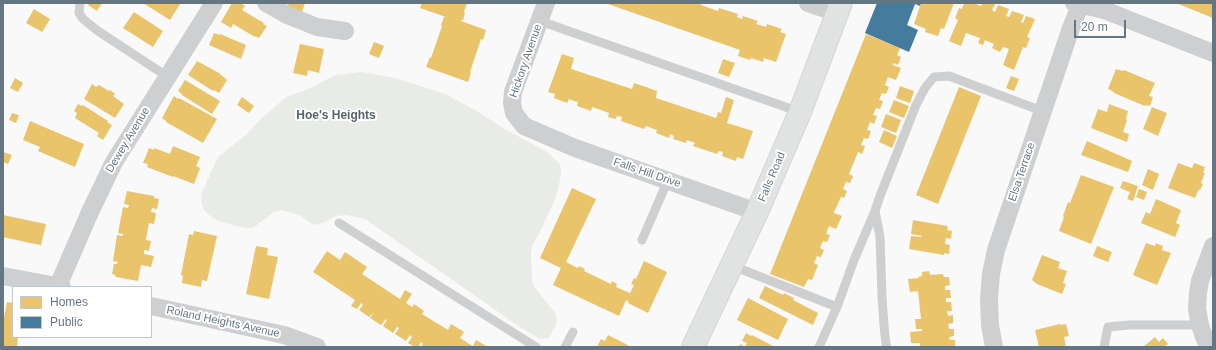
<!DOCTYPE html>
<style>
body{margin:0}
#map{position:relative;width:1216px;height:350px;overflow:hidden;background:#f9f9f9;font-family:Helvetica,sans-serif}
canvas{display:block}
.frame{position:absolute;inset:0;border:4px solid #657683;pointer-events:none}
.legend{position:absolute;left:12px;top:286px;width:140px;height:52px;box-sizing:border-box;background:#fff;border:1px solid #c1c8cd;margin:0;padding:5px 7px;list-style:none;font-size:12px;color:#657683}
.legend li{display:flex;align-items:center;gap:8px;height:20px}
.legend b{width:20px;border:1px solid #c1c8cd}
.scale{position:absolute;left:1074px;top:20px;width:52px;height:18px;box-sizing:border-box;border:2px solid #657683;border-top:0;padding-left:5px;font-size:12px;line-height:14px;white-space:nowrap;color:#657683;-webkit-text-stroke:3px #fff;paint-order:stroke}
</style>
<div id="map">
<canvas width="1216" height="350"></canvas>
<div class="frame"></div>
<ul class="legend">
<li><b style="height:11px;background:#e9c46a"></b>Homes</li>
<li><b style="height:11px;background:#457b9d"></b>Public</li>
</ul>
<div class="scale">20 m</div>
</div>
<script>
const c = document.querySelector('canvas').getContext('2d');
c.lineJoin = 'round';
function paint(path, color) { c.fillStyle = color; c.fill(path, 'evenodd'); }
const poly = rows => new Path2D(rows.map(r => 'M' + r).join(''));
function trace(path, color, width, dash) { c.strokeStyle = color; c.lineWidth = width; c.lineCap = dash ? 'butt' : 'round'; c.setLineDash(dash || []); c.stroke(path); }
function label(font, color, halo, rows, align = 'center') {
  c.font = font + ' Helvetica,sans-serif'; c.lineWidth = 4; c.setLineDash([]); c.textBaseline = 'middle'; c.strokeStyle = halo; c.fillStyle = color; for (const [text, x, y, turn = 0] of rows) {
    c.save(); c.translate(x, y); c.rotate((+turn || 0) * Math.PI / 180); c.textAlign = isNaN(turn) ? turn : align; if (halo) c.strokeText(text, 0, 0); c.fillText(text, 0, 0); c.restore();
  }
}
paint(poly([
 [362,72,395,78,445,94,477,111,506,130,546,151,559,163,561,171,560,180,556,197,541,230,532,246,531,255,532,280,535,288,556,314,557,323,549,338,540,339,517,325,365,219,347,215,337,216,322,223,314,225,299,215,282,210,274,212,253,228,244,228,218,221,210,216,204,210,201,201,202,192,218,157,247,134,260,120,286,97,311,88,335,75]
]), '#e8ebe6');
paint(poly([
 [89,3,102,3,97,11,88,5],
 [143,3,179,3,180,4,170,20],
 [232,3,240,3,245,6,242,10,264,23,263,24,267,26,259,38,255,36,255,37,233,24,231,28,221,22],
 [289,3,305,3,302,12,287,7],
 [422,3,467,3,464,12,465,13,463,20,461,20,461,21,486,30,483,40,481,39,470,72,471,73,468,82,426,67,430,57,431,58,442,26,441,25,444,17,446,17,420,8],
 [605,3,702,3,701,5,718,11,719,8,738,14,737,17,742,19,743,16,758,21,756,24,766,27,767,24,782,29,780,32,786,34,776,62,764,58,763,62,751,58,750,60,738,56,740,50],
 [921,3,954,3,944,29,941,28,938,36,925,32,926,29,914,24],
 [964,3,973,3,981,6,982,3,993,3,995,4,992,10,995,12,998,5,1009,9,1006,16,1009,17,1012,11,1024,15,1021,22,1023,23,1026,16,1035,19,1027,37,1030,38,1026,48,1023,47,1014,70,1003,65,1009,49,1003,47,1000,52,992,48,994,44,985,40,983,45,978,43,980,38,966,33,961,46,949,41,958,20,955,18,959,8,962,9],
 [1176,3,1213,3,1213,18,1181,5],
 [34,9,50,19,42,32,26,23],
 [134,12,163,31,153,47,123,28],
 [214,33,220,35,220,34,246,45,241,59,209,45],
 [866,34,900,48,897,55,901,57,898,65,894,63,893,65,901,68,896,80,888,77,885,85,889,87,886,94,882,93,879,100,883,101,880,109,876,108,873,115,877,116,874,124,870,122,867,130,871,131,868,139,864,138,861,145,865,146,862,154,858,152,849,174,853,176,850,183,846,182,843,189,847,191,844,198,841,197,834,212,834,213,842,216,836,229,829,226,826,234,830,235,827,242,823,241,820,248,824,250,821,257,817,256,814,263,818,265,812,280,808,279,804,287,770,274],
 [374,42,384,46,379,58,369,54],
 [300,44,324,49,319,73,308,70,307,76,293,73],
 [562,54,574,58,571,69,632,89,634,83,646,87,657,91,656,98,716,118,718,112,721,113,726,97,734,100,727,123,753,131,743,159,737,157,736,161,722,156,723,152,719,151,717,154,693,146,695,143,687,140,686,143,673,139,674,136,670,134,669,138,656,133,657,130,646,126,644,129,621,121,622,117,617,116,616,119,608,117,609,113,598,109,592,107,591,111,577,106,578,102,574,101,569,99,567,103,554,98,555,94,548,92],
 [723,59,735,63,729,77,718,73],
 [197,61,219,73,227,80,219,93,214,90,213,91,188,75],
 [1116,69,1123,71,1124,70,1155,83,1149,96,1153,97,1150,106,1146,105,1145,106,1114,93,1114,92,1108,89],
 [1011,76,1019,79,1014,91,1006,88],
 [15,78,23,83,18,92,10,88],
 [185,80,220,101,212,114,182,95,182,94,178,91],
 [92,84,96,87,99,85,109,91,110,90,115,94,113,96,124,104,115,118,84,99],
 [900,86,914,91,910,103,896,98],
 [959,87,981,96,938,204,916,195],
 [174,96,178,99,179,98,217,119,203,143,166,122,166,121,162,118],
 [242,97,254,106,249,113,237,105],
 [894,100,909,106,904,118,889,112],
 [78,104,82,106,83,105,108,121,107,122,112,125,103,140,97,136,99,133,75,118,77,113,74,111],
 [1109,104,1128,111,1126,119,1127,120,1123,132,1129,134,1127,142,1091,128,1098,109,1107,112],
 [1152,107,1167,113,1158,136,1143,129],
 [12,113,19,115,16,123,9,120],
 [886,114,901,120,896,133,881,127],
 [30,121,84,144,75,167,38,151,40,147,23,140],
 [884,130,897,136,892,148,879,142],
 [1087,141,1132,161,1128,172,1081,155],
 [173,146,200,157,196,166,200,168,194,184,173,176,173,177,147,167,148,164,143,163,149,148,154,150,154,148,170,154],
 [3,152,12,155,8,164,3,162],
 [1178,163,1192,168,1194,163,1205,167,1203,173,1205,173,1201,183,1203,184,1200,190,1199,189,1195,198,1168,188],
 [1148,169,1159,174,1153,190,1142,185],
 [1081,175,1114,187,1091,244,1059,231,1064,217,1063,216,1068,202,1070,203],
 [1123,181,1138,186,1133,201,1127,199,1130,192,1120,188],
 [572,188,596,199,566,262,578,268,579,266,585,269,584,271,611,284,612,281,617,284,616,287,630,293,634,285,631,284,634,278,636,279,644,261,667,272,648,313,628,303,629,302,626,300,619,316,553,285,561,268,540,258],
 [1139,189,1147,192,1144,200,1136,197],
 [127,191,154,196,154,198,159,199,157,209,152,208,151,212,156,213,154,224,149,223,146,239,146,240,151,241,149,251,144,250,144,254,154,256,151,267,141,265,138,281,116,277,115,275,112,274,114,264,117,264,118,262,113,261,117,235,123,236,123,234,118,233,123,207,128,208,129,205,124,204],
 [1156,199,1181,210,1176,223,1180,225,1175,237,1141,223,1146,212,1150,214],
 [3,215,46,224,41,245,30,243,3,237],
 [913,220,948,226,947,230,952,231,951,239,946,238,945,244,950,245,949,254,944,253,944,255,909,249,911,236,921,237,922,236,911,234],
 [194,231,217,236,207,281,202,280,201,287,182,283,183,276,181,275,189,234,193,235],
 [1146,243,1155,246,1156,243,1163,246,1162,250,1171,253,1157,285,1133,275],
 [256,246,268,248,267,255,278,257,269,299,246,294],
 [1097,246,1112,252,1108,262,1093,256],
 [327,251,340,260,345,252,367,267,362,274,400,299,405,290,412,294,406,303,412,307,414,304,424,311,422,314,448,330,451,324,464,332,460,338,471,345,473,346,476,340,488,347,421,347,423,344,421,342,418,347,415,347,408,343,412,337,410,335,406,341,395,334,399,328,397,327,393,333,383,326,387,320,386,319,381,325,370,318,374,312,369,317,359,310,363,305,361,303,357,309,351,306,355,300,313,272],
 [1042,255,1060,262,1058,268,1067,271,1063,283,1066,284,1062,294,1037,284,1032,280],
 [929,271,930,275,943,274,944,277,949,277,950,285,945,286,945,290,950,290,951,298,946,298,946,302,951,302,952,311,947,311,948,316,953,315,953,323,948,324,949,329,954,329,954,336,949,337,950,340,955,340,955,347,920,347,920,343,911,343,910,332,922,331,922,329,916,329,915,319,921,319,918,291,910,292,908,279,919,278,918,277,922,276,922,272],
 [765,286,783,295,784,293,794,298,793,300,818,313,813,325,759,298],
 [748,298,788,319,778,340,737,320],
 [7,302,13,303,13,337,18,337,17,347,3,346,3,323],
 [1060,324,1061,325,1066,324,1069,336,1064,337,1066,347,1039,347,1035,330],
 [746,333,751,336,752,335,775,347,739,347,740,344,745,347,747,343,742,341],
 [608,335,622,342,631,347,597,347,601,339,605,341],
 [1155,337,1159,342,1163,338,1168,344,1164,347,1143,347]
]), '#e9c46a');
paint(poly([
 [877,3,921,3,920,6,915,4,907,25,918,30,909,52,865,33]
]), '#457b9d');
const secondary = poly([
 [693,347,757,212,800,112,841,3]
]);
trace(secondary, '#d5d6d7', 24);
trace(poly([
 [80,3,79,13,83,19,98,31,168,77],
 [540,21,800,112],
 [875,211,880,237,882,296,884,326,886,344,887,347],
 [339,223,536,347],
 [642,240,668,180],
 [733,266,837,307],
 [565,347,573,332],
 [819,347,837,307,854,260,875,211,880,196,916,105,925,88,934,77,949,76,1042,111],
 [1104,347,1108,327,1129,325,1200,325]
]), '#cecfd0', 9);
trace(poly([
 [266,3,287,15,317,27,345,31],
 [546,3,513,92,512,103,514,113,524,126,575,148,757,212],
 [808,3,837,13],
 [1074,3,1104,10,1213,53],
 [3,276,62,287],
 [58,286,90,212,114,162,214,3],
 [151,306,284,335,317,347],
 [994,347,990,325,989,299,991,274,996,250,1071,28,1081,3],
 [1209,347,1204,337,1200,325,1197,309,1198,293,1200,281,1213,246]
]), '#cecfd0', 18);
trace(secondary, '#e1e2e2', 22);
label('11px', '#657683', '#fff', [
 ["Hickory Avenue",526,61,-71],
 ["Dewey Avenue",128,140,-59],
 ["Elsa Terrace",1022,172,-71],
 ["Falls Hill Drive",647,173,19],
 ["Falls Road",772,177,-67],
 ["Roland Heights Avenue",223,322,12]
]);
label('bold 12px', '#57646e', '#fff', [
 ["Hoe's Heights",336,116]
]);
</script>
